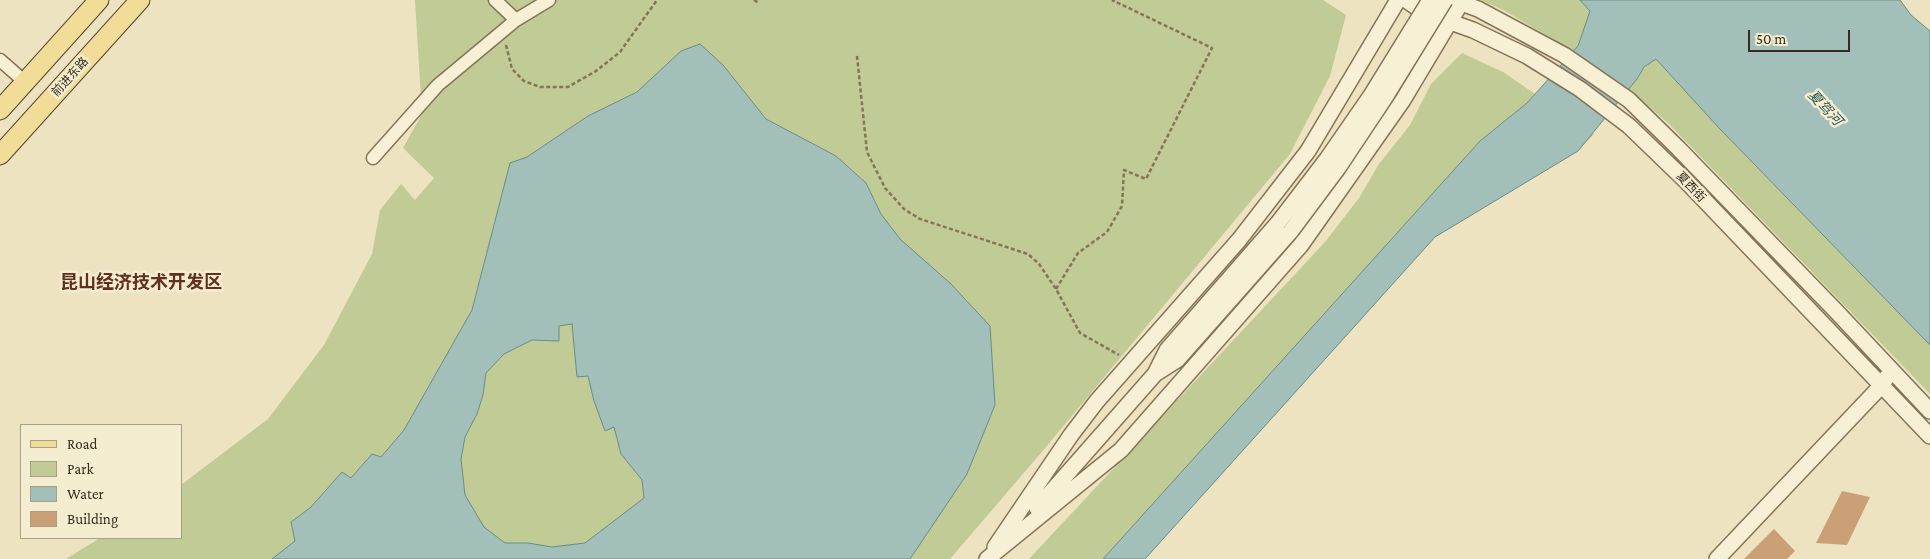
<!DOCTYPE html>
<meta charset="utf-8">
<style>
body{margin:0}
#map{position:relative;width:1930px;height:559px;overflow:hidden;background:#ede3c1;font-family:"Crimson Pro",serif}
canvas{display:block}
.legend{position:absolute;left:20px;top:424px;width:162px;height:115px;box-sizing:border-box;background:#f5edd0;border:1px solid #a99f88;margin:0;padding:6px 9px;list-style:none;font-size:15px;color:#362b1d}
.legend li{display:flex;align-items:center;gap:10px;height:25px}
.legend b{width:25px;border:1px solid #a99f88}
.scale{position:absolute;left:1748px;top:30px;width:102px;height:22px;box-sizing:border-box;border:2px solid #362b1d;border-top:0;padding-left:6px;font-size:15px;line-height:18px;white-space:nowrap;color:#362b1d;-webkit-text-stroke:4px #f5edd0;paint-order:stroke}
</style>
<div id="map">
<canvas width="1930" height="559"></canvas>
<ul class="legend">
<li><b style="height:6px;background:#f1dc98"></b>Road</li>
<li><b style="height:14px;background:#c0cb95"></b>Park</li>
<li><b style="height:14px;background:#a3bfb9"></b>Water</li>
<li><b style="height:14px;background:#cba077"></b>Building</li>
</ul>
<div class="scale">50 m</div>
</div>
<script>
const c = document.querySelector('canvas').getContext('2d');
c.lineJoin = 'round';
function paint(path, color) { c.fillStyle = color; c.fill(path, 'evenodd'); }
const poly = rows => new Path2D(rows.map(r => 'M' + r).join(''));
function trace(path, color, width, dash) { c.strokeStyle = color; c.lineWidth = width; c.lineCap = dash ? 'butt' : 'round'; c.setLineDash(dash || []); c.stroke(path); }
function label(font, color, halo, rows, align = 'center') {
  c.font = font + ' "Crimson Pro","Noto Sans SC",serif'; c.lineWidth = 5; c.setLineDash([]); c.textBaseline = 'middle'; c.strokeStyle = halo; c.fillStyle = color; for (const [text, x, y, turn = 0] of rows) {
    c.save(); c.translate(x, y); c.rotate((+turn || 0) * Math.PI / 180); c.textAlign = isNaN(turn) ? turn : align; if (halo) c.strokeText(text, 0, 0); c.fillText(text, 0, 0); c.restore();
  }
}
paint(poly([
 [415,0,1323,0,1346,15,1330,76,1290,154,1046,447,950,559,66,559,100,538,181,538,181,485,268,419,324,345,372,254,380,210,401,184,415,200,434,178,403,148,422,114],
 [1481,0,1900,0,1911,15,1930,31,1930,394,1669,124,1610,73,1505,11],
 [1462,53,1503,72,1594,134,1578,151,1435,237,1145,559,1029,559,1325,242,1359,198,1379,164,1410,125,1431,84]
]), '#c0cb95');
const water = poly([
 [1580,0,1900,0,1911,15,1930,31,1930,345,1719,128,1656,59,1644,67,1637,79,1578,151,1435,237,1145,559,1103,559,1480,141,1527,103,1578,46,1590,11,1580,0],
 [700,44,723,65,766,119,836,156,866,183,881,214,900,239,951,284,990,326,995,405,967,474,910,559,272,559,295,541,291,522,311,507,342,472,351,478,372,454,381,457,404,430,472,310,510,163,527,157,588,116,637,92,681,51,700,44],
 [572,324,577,377,588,376,594,401,605,431,614,427,621,454,642,480,644,498,585,543,552,547,528,543,505,543,484,527,465,495,461,459,465,437,477,414,483,395,486,373,504,354,532,340,559,341,559,326,572,324]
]);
paint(water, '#a3bfb9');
trace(water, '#6b8d87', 1);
paint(poly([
 [1842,491,1870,497,1847,545,1816,543],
 [1774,529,1795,551,1787,559,1744,559]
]), '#cba077');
const minor = poly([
 [495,0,516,20],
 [0,60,25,82],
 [373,158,438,85,516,20,549,0]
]);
const tertiary = poly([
 [1406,0,1425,13,1473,30,1527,56,1580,89,1629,126,1687,182,1930,436],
 [1453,0,1478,9,1564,55,1629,100,1678,148,1836,311,1930,411],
 [1155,374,1177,360,1291,231],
 [1037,508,1155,374,1167,350,1278,223],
 [995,547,1071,435,1097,401,1239,240,1308,151,1398,0],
 [987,559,1121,450,1301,245,1403,100,1461,3],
 [1717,559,1882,385,1886,378]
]);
const primary = poly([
 [0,110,99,0],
 [0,155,140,0]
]);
trace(minor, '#867459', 15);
trace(tertiary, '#867459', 18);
trace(primary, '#54422d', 21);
trace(poly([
 [754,0,759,3],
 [506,45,512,69,524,81,540,87,568,87,596,71,620,52,657,0],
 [857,56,867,152,885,188,904,209,920,219,1028,254,1039,264,1056,289,1080,333,1119,355],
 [1056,289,1078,253,1107,232,1122,206,1124,170,1146,179,1212,48,1112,0]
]), '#867459', 2.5, [4, 2.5]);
trace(minor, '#f8f0d4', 12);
trace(tertiary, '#f8f0d4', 15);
trace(primary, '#f1dc98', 19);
const tertiaryBridge = poly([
 [1278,223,1327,159,1372,94,1430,0],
 [1291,231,1338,168,1384,99,1445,0]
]);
trace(tertiaryBridge, '#867459', 18, []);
trace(tertiaryBridge, '#f8f0d4', 15);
label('12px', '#362b1d', '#f5edd0', [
 ["前进东路",70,77,-48],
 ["夏西街",1691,187,46]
]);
label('italic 14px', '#2c5556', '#f5edd0', [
 ["夏驾河",1825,108,47]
]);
label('bold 18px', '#62301d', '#f5edd0', [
 ["昆山经济技术开发区",141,282]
]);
</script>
